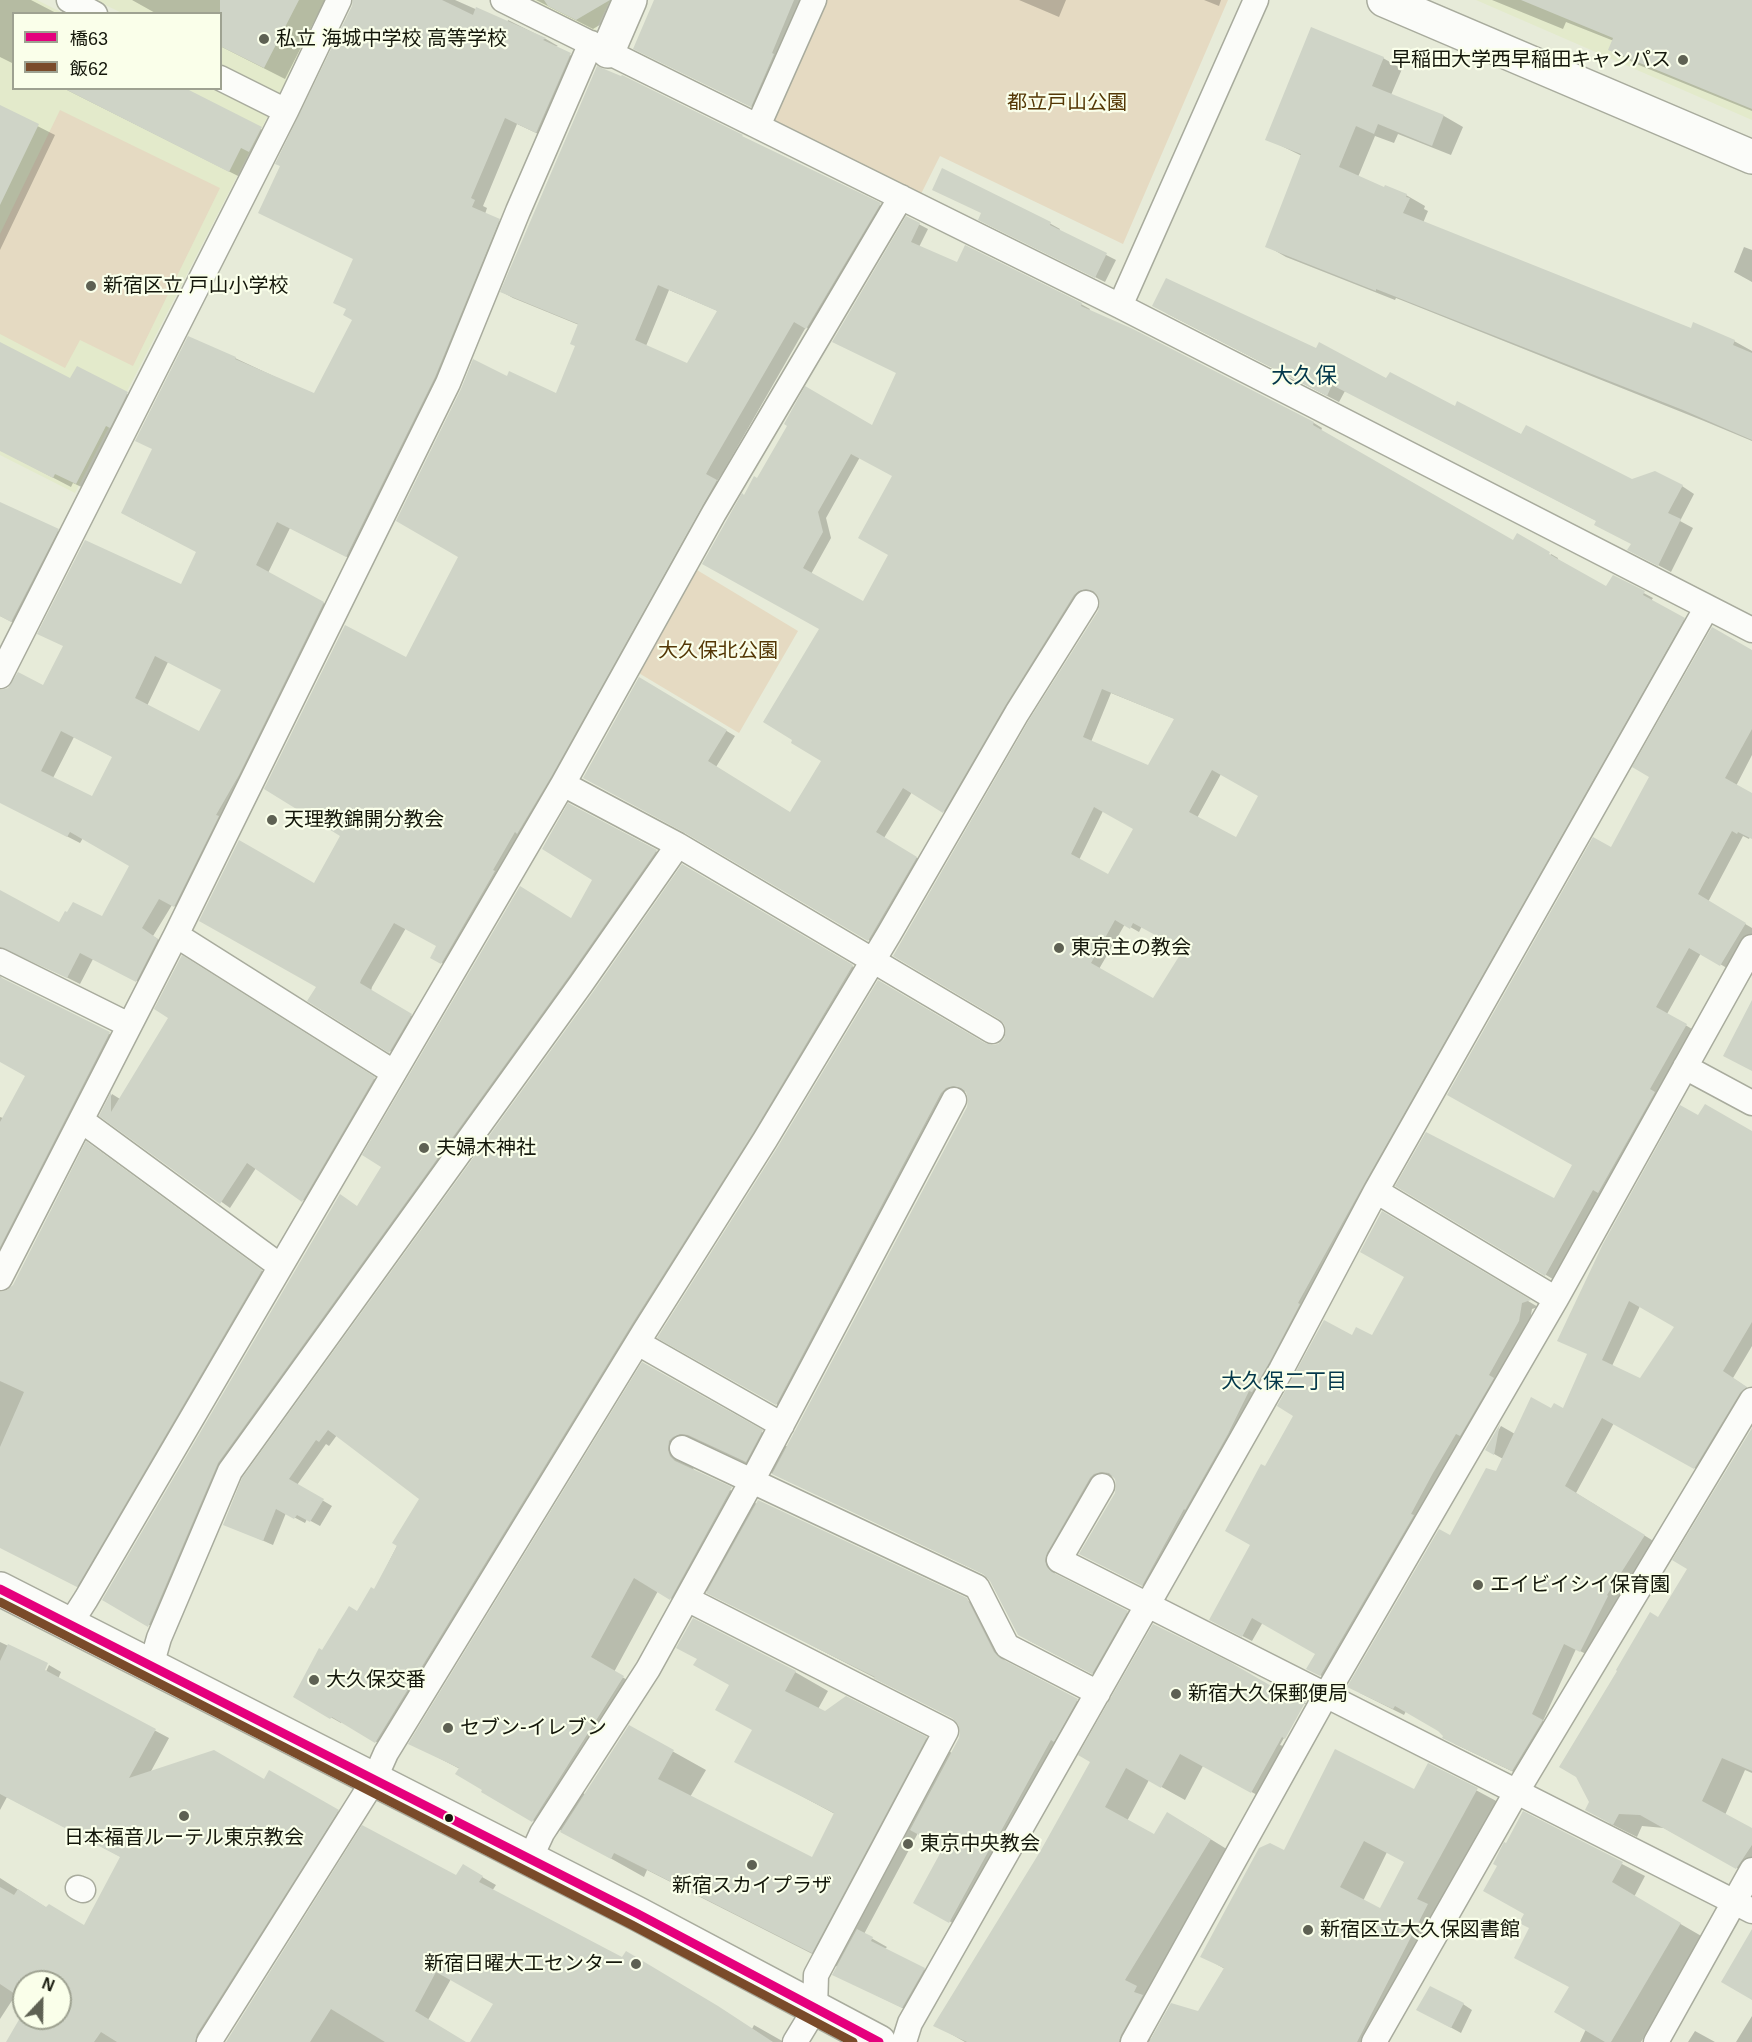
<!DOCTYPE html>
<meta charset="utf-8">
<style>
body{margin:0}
#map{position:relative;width:1752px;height:2042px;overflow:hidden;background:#e7ebd9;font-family:Helvetica,"Noto Sans JP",sans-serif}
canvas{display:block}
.legend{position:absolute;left:12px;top:12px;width:210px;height:78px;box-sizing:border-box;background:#faffea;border:2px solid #9ea291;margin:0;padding:8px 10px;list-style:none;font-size:18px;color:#14170b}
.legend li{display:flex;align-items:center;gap:12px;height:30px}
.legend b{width:30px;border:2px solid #9ea291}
.north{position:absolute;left:12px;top:1970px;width:60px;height:60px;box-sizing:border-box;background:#faffea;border:2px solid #9ea291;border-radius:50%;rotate:22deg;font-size:16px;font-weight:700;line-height:24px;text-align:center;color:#14170b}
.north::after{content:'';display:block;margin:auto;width:21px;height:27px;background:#5e6153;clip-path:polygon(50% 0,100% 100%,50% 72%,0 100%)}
</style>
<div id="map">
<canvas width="1752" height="2042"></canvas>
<ul class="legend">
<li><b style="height:8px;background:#e5007d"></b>橋63</li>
<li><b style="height:8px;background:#7a4b2a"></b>飯62</li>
</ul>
<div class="north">N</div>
</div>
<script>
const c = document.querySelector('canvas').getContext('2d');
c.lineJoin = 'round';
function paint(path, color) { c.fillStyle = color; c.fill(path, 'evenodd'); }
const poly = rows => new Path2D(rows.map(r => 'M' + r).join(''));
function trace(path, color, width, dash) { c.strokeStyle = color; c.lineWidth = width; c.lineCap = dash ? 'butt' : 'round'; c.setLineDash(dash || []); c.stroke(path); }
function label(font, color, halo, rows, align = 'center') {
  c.font = font + ' Helvetica,"Noto Sans JP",sans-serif'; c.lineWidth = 4.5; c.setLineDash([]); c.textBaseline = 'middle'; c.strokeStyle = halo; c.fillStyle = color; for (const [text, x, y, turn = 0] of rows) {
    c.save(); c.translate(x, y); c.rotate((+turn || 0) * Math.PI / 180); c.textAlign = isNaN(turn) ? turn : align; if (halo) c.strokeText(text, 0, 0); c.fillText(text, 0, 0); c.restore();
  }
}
paint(poly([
 [0,0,37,0,63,13,14,14,14,88,213,89,268,116,75,493,0,455],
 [95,0,327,0,280,94,221,64,220,14,122,13],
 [517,0,610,0,593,36],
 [1476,0,1752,0,1752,120]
]), '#e3eacb');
paint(poly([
 [813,0,1228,0,1123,244,940,156,921,194,768,123],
 [60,110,220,188,133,366,80,340,65,368,0,334,0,234],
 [697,570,798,631,739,733,637,672]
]), '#e5dac2');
paint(poly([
 [0,0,31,0,58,14,14,14,14,64,0,57],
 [132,0,325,0,285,79,220,46,220,14,157,14],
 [358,0,455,0,507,23,508,20,546,39,558,46,555,47,583,62,549,139,517,124,483,206,487,208,485,214,511,227,359,563,290,528,268,573,336,610,187,913,172,905,153,936,170,947,149,987,93,959,80,984,20,954,13,953,5,955,0,961,0,893,60,924,103,918,131,865,83,838,80,843,0,802,0,691,44,687,182,586,198,552,135,520,235,358,314,395,354,320,347,310,355,259,260,213],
 [168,662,223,690,200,733,147,706],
 [74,737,113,757,93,798,53,778],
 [536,0,629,0,615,16,593,29],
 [655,0,809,0,760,111,644,53],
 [1019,0,1066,0,1059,17],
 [1204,0,1221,0,1219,6],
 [1492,0,1752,0,1752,111,1634,63,1610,49,1614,41,1566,22,1563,29],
 [1383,58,1402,69,1391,95,1444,116,1463,127,1451,155,1398,134,1394,143,1375,136,1358,177,1384,189,1406,195,1425,206,1424,209,1428,211,1423,223,1692,330,1734,341,1752,351,1752,441,1704,421,1396,298,1395,300,1286,257,1267,246,1302,156,1267,139],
 [63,88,182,88,278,138,246,180],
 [0,107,55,135,0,250],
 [943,170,1051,224,1060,229,1059,231,1116,260,1105,282,989,225,982,213],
 [880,205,891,211,818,334,806,327,723,472,717,481,728,487,453,969,432,957,438,945,406,928,372,987,371,991,422,1022,401,1058,309,1000,318,987,315,885,342,835,407,659,460,556,508,378,557,395,577,346,579,325,513,298,502,292],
 [669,290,718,311,688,365,646,346],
 [907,218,928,229,919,247,958,264,1081,304,1090,309,1089,311,1314,423,1322,428,1321,431,1547,562,1551,554,1558,558,1557,561,1607,589,1614,577,1653,598,1651,601,1692,624,1151,1590,1089,1558,1116,1493,1118,1485,1114,1476,1104,1478,1053,1567,1055,1574,1060,1578,1136,1617,1101,1678,1028,1640,991,1580,986,1575,771,1473,770,1475,713,1448,705,1447,692,1464,694,1471,757,1504,977,1605,1004,1660,1009,1665,1087,1706,960,1927,915,1902,945,1848,918,1833,864,1934,887,1947,885,1949,939,1977,917,2015,849,1982,838,1967,647,1870,644,1877,560,1830,557,1834,483,1792,484,1789,460,1769,410,1743,643,1364,788,1447,968,1107,970,1099,967,1091,955,1093,785,1409,659,1337,985,1045,992,1047,999,1045,1005,1040,1102,604,1097,593,1089,595,952,816,912,792,884,838,925,863,877,945,693,836,640,679,735,736,716,767,790,814,823,761,821,629,745,497,758,480,873,427,898,373],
 [860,457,894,475,890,555,863,603,811,574,831,538,826,518],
 [1111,693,1175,719,1149,766,1091,742],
 [1221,774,1260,796,1236,839,1197,818],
 [1103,811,1135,828,1108,876,1079,860],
 [1125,924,1139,932,1142,926,1185,949,1153,1000,1099,969],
 [658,1591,695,1612,706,1591,955,1719,962,1730,960,1738,952,1753,926,1738,825,1712,818,1709,828,1691,795,1672,731,1685,753,1731,736,1761,835,1814,813,1859,690,1797,706,1770,629,1727,586,1795,583,1793,647,1692,614,1672],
 [1744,247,1752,250,1752,282,1734,272],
 [1166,313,1317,350,1632,480,1682,486,1694,494,1680,521,1693,528,1671,572,1641,556,1632,544,1597,521,1345,391,1339,402],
 [0,344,70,380,127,394,144,404,94,493,73,483,71,487,0,450],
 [0,504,70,537,24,628,0,616],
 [1752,651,1752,755,1736,786,1752,795,1752,838,1750,837,1749,839,1743,836,1708,902,1752,928,1752,938,1732,971,1701,953,1667,1014,1697,1032,1556,1281,1397,1185,1555,1200,1574,1164,1612,849],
 [569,805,665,856,227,1468,158,1630,104,1599,358,1207,571,920,594,879],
 [683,866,862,972,385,1747,342,1721,341,1723,295,1697,374,1591,421,1499,337,1435,329,1446,326,1444,297,1485,332,1506,320,1526,307,1519,305,1523,286,1513,273,1545,225,1524],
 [191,963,383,1084,312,1206,256,1168,230,1208,101,1115,112,1094,120,1099,170,1018],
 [0,976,4,981,122,1040,0,1278,0,1117,3,1118,27,1076,0,1061],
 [1699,1117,1752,1132,1752,1346,1733,1378,1749,1389,1705,1474,1614,1423,1576,1493,1655,1542,1592,1657,1576,1649,1543,1721,1553,1727,1524,1777,1455,1744,1439,1730,1406,1711,1404,1715,1360,1693,1451,1537,1496,1473,1503,1459,1487,1450,1501,1426,1515,1434,1551,1410,1564,1410],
 [1640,1306,1676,1326,1641,1380,1612,1366],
 [99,1151,273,1279,90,1593,0,1547,0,1293,9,1291,14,1285],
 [1382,1213,1538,1307,1532,1309,1529,1327,1331,1681,1318,1674,1317,1653,1263,1622,1252,1641,1221,1625,1252,1544,1266,1468,1352,1337,1372,1337,1406,1276],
 [1752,1439,1752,1773,1745,1770,1725,1815,1752,1830,1752,1876,1664,1828,1642,1826,1637,1837,1609,1823,1658,1619,1689,1568],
 [0,1642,46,1664,43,1678,49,1665,61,1672,58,1679,169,1738,150,1773,265,1781,270,1772,351,1819,211,2042,32,2042,28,2018,60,2018,60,1982,24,1982,0,2019,0,1878,47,1908,85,1927,121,1857,7,1797,0,1810],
 [1293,1696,1328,1716,1274,1804,1203,1766,1185,1800,1149,1780,1127,1821,1155,1836,1191,1827,1233,1853,1165,2009,1150,2039,1152,2040,1199,2013,1225,1969,1202,1956,1285,1852,1414,1791,1429,1765,1500,1803,1387,2042,965,2042,935,2025,1043,1850,1092,1761,1292,1698],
 [1303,1704,1307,1704,1283,1746,1280,1745],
 [1387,1852,1405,1862,1381,1910,1363,1901],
 [1524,1813,1645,1876,1634,1897,1703,1937,1641,2042,1580,2042,1586,2029,1570,1988,1531,1928,1526,1914,1499,1866,1507,1845],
 [463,1866,496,1885,492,1891,752,2029,754,2025,784,2042,472,2042,495,2004,451,1979,428,2020,464,2042,228,2042,456,1877],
 [1463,2004,1472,2010,1461,2033,1428,2015],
 [1752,2016,1752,2042,1736,2042],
 [1695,2031,1715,2042,1688,2042]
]), '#0003');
paint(poly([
 [220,0,299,0,264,68,220,46],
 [353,0,442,0,473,15,476,7,546,38,543,40,571,53,536,133,505,118,471,198,475,200,472,207,500,219,435,377,346,557,277,522,256,565,324,602,239,775,216,815,219,816,174,907,159,899,142,928,158,939,136,982,80,953,67,978,0,947,0,890,59,922,65,911,67,912,73,902,102,916,129,866,70,832,67,837,0,803,0,690,8,688,18,672,43,685,63,646,37,634,85,540,181,584,196,552,121,513,152,449,135,441,188,336,236,357,235,359,314,393,352,320,343,315,346,309,333,303,353,259,258,213,280,166,275,164,352,6],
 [155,656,221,690,199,731,135,698],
 [61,731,112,757,92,796,41,771],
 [544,0,610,0,576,20,548,6],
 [654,0,794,0,772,53,774,54,751,107,633,49],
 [1521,0,1752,0,1752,109,1608,50,1613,38],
 [1311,27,1384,57,1372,86,1444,115,1432,146,1378,124,1374,134,1356,126,1339,167,1384,187,1385,185,1407,194,1406,197,1410,198,1403,213,1691,328,1693,322,1735,340,1733,345,1752,353,1752,440,1683,410,1376,289,1376,291,1265,247,1301,154,1265,140],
 [597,66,621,76,622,75,743,135,742,136,881,203,806,329,794,322,711,465,706,474,717,480,551,777,517,834,515,832,493,870,495,871,441,964,430,958,436,946,394,923,361,980,360,983,412,1014,389,1053,307,1001,316,987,199,921,239,840,314,883,340,836,264,789,345,625,406,657,458,557,396,521,461,389,473,359,507,376,509,371,556,393,575,346,570,344,578,324,500,292],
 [658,285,717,311,687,363,635,340],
 [63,88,185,88,262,127,249,152,241,148,229,172],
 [0,105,39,124,0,205],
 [942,168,1051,222,1050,225,1107,253,1095,278,978,220,981,213,932,190],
 [906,216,920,223,911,242,957,262,965,245,1082,303,1081,306,1133,329,1314,422,1313,425,1513,540,1517,533,1550,552,1549,554,1606,586,1613,575,1645,591,1643,595,1685,618,1364,1184,1298,1303,1300,1304,1269,1363,1252,1392,1249,1391,1228,1434,1185,1510,1184,1509,1142,1586,1079,1554,1115,1493,1116,1485,1115,1479,1109,1473,1101,1472,1094,1474,1090,1478,1047,1553,1045,1561,1047,1567,1052,1572,1128,1611,1092,1674,1018,1635,990,1581,983,1574,772,1474,967,1107,968,1099,966,1092,961,1088,953,1086,946,1088,941,1093,776,1405,657,1338,777,1148,878,980,985,1043,992,1045,998,1044,1004,1039,1006,1031,1004,1024,999,1019,893,956,1029,720,1098,611,1100,603,1098,596,1093,591,1086,589,1079,591,1074,595,1005,706,943,813,903,788,876,832,917,857,868,941,685,833,583,778,639,677,727,730,708,761,790,812,821,761,791,743,792,740,763,722,819,629,702,564,742,493,744,495,754,476,757,478,787,426,784,424,805,386,872,425,896,373,832,342],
 [851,454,892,476,858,538,888,555,863,601,803,568,823,532,818,512],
 [1102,689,1174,719,1148,765,1083,737],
 [1212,770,1258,796,1236,837,1189,812],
 [1094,807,1133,829,1108,874,1071,854],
 [1115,920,1130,929,1133,923,1183,950,1153,998,1091,963],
 [1166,278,1316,348,1319,342,1386,378,1390,372,1455,406,1457,401,1521,434,1526,425,1632,479,1655,471,1683,485,1668,513,1681,519,1658,566,1627,550,1631,544,1594,525,1596,521,1332,385,1327,396,1152,306],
 [0,342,70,378,77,366,128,392,110,428,106,426,76,484,55,474,53,478,0,451],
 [0,502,59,529,11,622,0,616],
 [1712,627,1752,650,1752,729,1725,778,1752,793,1752,839,1738,832,1737,834,1732,831,1698,894,1746,923,1720,966,1689,948,1656,1007,1687,1024,1650,1089,1655,1092,1598,1193,1593,1190,1545,1276,1395,1186,1426,1132,1554,1198,1572,1165,1447,1095,1593,837,1611,847,1649,777,1632,767],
 [568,803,657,850,569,976,218,1463,148,1627,102,1600,340,1194,357,1206,381,1167,362,1155,520,886,571,918,592,880,542,849],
 [682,864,853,965,753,1133,632,1324,375,1743,332,1717,330,1719,293,1697,319,1648,322,1650,349,1606,357,1611,371,1587,374,1589,397,1546,392,1543,419,1499,328,1430,319,1442,316,1440,289,1479,324,1499,310,1522,297,1515,294,1519,276,1509,263,1541,223,1525,242,1478,593,992],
 [182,955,375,1077,302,1202,247,1163,220,1204,99,1116,111,1092,111,1112,168,1018,154,1009],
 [0,977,110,1032,0,1247,0,1122,25,1076,0,1062],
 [1752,1000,1752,1071,1723,1056],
 [1705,1104,1752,1131,1752,1322,1723,1371,1747,1387,1740,1393,1694,1469,1602,1418,1565,1486,1645,1535,1607,1595,1608,1596,1580,1652,1564,1644,1532,1714,1543,1720,1512,1771,1442,1738,1443,1736,1438,1731,1395,1706,1393,1709,1347,1687,1439,1529,1450,1535,1486,1468,1496,1471,1531,1397,1551,1408,1554,1403,1563,1408,1587,1354,1557,1341,1603,1244,1680,1105,1698,1115],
 [1629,1301,1674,1327,1640,1378,1602,1360],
 [86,1141,262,1270,77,1587,0,1548,0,1447,24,1392,0,1381,0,1292,7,1290,13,1285],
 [1382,1211,1531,1300,1522,1303,1519,1321,1489,1375,1494,1378,1460,1436,1456,1434,1433,1473,1411,1514,1414,1515,1320,1676,1306,1669,1315,1654,1252,1618,1242,1637,1209,1620,1250,1545,1225,1531,1261,1464,1265,1466,1293,1416,1277,1406,1324,1320,1352,1335,1356,1327,1372,1335,1404,1277,1360,1252],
 [642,1362,763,1430,746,1462,688,1435,680,1434,673,1437,669,1441,668,1450,670,1456,675,1461,732,1487,670,1600,634,1578,591,1657,624,1676,532,1822,481,1792,482,1790,455,1774,459,1768,408,1744],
 [1500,1424,1494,1455,1485,1450],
 [1752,1428,1752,1771,1722,1758,1702,1801,1752,1828,1752,1845,1736,1869,1640,1815,1619,1814,1613,1825,1585,1810,1589,1802,1576,1777,1559,1767,1617,1671,1616,1670,1650,1612,1658,1617,1687,1569,1672,1560],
 [758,1500,967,1598,994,1652,1000,1658,1078,1699,1054,1742,1051,1740,995,1842,994,1841,949,1923,913,1903,943,1848,910,1830,959,1738,960,1731,958,1724,952,1718,873,1678,875,1677,706,1593],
 [693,1618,796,1671,785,1691,825,1711,846,1696,927,1737,812,1953,614,1853,611,1859,560,1832,629,1725,674,1750,658,1779,812,1857,834,1813,734,1762,752,1730,715,1710,729,1685,693,1665,697,1659,676,1648],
 [1153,1624,1228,1661,1280,1691,1291,1696,1292,1694,1306,1701,1285,1739,1282,1737,1251,1793,1180,1754,1161,1788,1126,1768,1105,1807,1154,1834,1167,1812,1211,1839,1125,1980,1137,1986,1134,1992,1143,1995,1121,2035,1119,2042,967,2042,933,2026,1041,1850,1090,1762,1078,1755],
 [8,1644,48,1663,45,1670,156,1729,129,1778,214,1750,264,1779,269,1770,339,1810,197,2034,195,2042,117,2042,101,2032,94,2042,6,2042,24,2011,24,2018,60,2018,60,1982,24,1982,24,2000,0,1984,0,1887,14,1895,18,1889,46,1907,49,1904,84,1925,120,1857,0,1794,0,1661],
 [1335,1749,1414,1789,1428,1763,1478,1788,1417,1899,1428,1904,1357,2042,1149,2042,1171,2003,1198,2011,1224,1968,1200,1957,1259,1848,1270,1843,1284,1850],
 [1364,1841,1404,1862,1380,1908,1340,1887],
 [1523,1811,1623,1862,1612,1882,1681,1923,1611,2042,1605,2042,1554,2012,1569,1987,1514,1958,1529,1928,1519,1923,1524,1914,1483,1891,1497,1866,1493,1864,1504,1842,1506,1843],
 [362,1825,456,1875,463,1864,483,1876,479,1882,622,1957,626,1951,718,2006,773,2042,470,2042,493,2004,436,1972,415,2011,466,2042,385,2042,331,2009,310,2042,226,2042],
 [857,1929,873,1937,871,1941,925,1968,902,2008,832,1975],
 [1752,1929,1752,2000,1721,1982],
 [1430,1986,1464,2003,1451,2028,1416,2010]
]), '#cfd4c7');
const street = poly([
 [69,0,95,14],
 [503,0,1120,306,1752,630],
 [220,78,286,111],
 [758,126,814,0],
 [1120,306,1256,0],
 [0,676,286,111,339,0],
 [563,784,678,845,992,1031],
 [176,935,393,1072],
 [0,961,129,1025],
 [1685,1067,1752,1103],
 [81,1120,280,1266],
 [1376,1191,1556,1299],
 [0,1278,176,935,448,383,518,211,591,43],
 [638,1343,782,1425],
 [682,1448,977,1587,1007,1646,1098,1693],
 [1102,1486,1059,1560,1752,1911],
 [687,1599,946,1731,816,1975,815,2009,795,2042],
 [70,1624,86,1599,563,784,714,513,901,197],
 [151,1666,159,1638,230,1471,581,984,678,845],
 [530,1859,542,1833,648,1669,752,1481,954,1100],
 [78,1888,83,1890],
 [209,2042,374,1780,386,1753,644,1332,765,1140,889,934,1017,713,1086,603],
 [904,2042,910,2023,1281,1370,1376,1191,1707,607],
 [1133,2042,1326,1695,1556,1299,1752,947],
 [1374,2042,1517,1791,1752,1400],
 [1656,2042,1752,1870]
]);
const secondary = poly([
 [1384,0,1752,157],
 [608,51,630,0],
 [0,1589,638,1914,879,2042]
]);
trace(street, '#a8ab9d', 27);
trace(secondary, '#a8ab9d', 36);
trace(street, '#fbfcf9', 24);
trace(secondary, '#fbfcf9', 33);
trace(poly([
 [0,1589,638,1914,879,2042]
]), '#e5007d', 9);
trace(poly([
 [0,1602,632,1925,853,2042]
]), '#7a4b2a', 9);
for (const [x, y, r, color] of [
 [264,39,6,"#5e6153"],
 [1683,60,6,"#5e6153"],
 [91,286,6,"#5e6153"],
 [272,820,6,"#5e6153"],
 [1059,948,6,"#5e6153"],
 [424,1148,6,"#5e6153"],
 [1478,1585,6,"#5e6153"],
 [314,1680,6,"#5e6153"],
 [1176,1694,6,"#5e6153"],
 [448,1728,6,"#5e6153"],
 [184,1816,6,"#5e6153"],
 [449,1818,5,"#14170b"],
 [908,1844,6,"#5e6153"],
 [752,1865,6,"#5e6153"],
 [1308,1930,6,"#5e6153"],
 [636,1964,6,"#5e6153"]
]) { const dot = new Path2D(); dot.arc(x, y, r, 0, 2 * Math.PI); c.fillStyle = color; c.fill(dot); trace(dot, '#faffea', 2); }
label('20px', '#14170b', '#faffea', [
 ["私立 海城中学校 高等学校",276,39],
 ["早稲田大学西早稲田キャンパス",1671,60,"right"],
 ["新宿区立 戸山小学校",103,286],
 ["天理教錦開分教会",284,820],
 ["東京主の教会",1071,948],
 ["夫婦木神社",436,1148],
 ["エイビイシイ保育園",1490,1585],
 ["大久保交番",326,1680],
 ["新宿大久保郵便局",1188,1694],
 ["セブン-イレブン",460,1728],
 ["日本福音ルーテル東京教会",184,1838,"center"],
 ["東京中央教会",920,1844],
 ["新宿スカイプラザ",752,1886,"center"],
 ["新宿区立大久保図書館",1320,1930],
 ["新宿日曜大工センター",624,1964,"right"]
], 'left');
label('20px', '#543705', '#faffea', [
 ["都立戸山公園",1067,103],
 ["大久保北公園",718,651]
]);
label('21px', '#04384b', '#faffea', [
 ["大久保二丁目",1284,1382]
]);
label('22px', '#04384b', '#faffea', [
 ["大久保",1304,377]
]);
</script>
